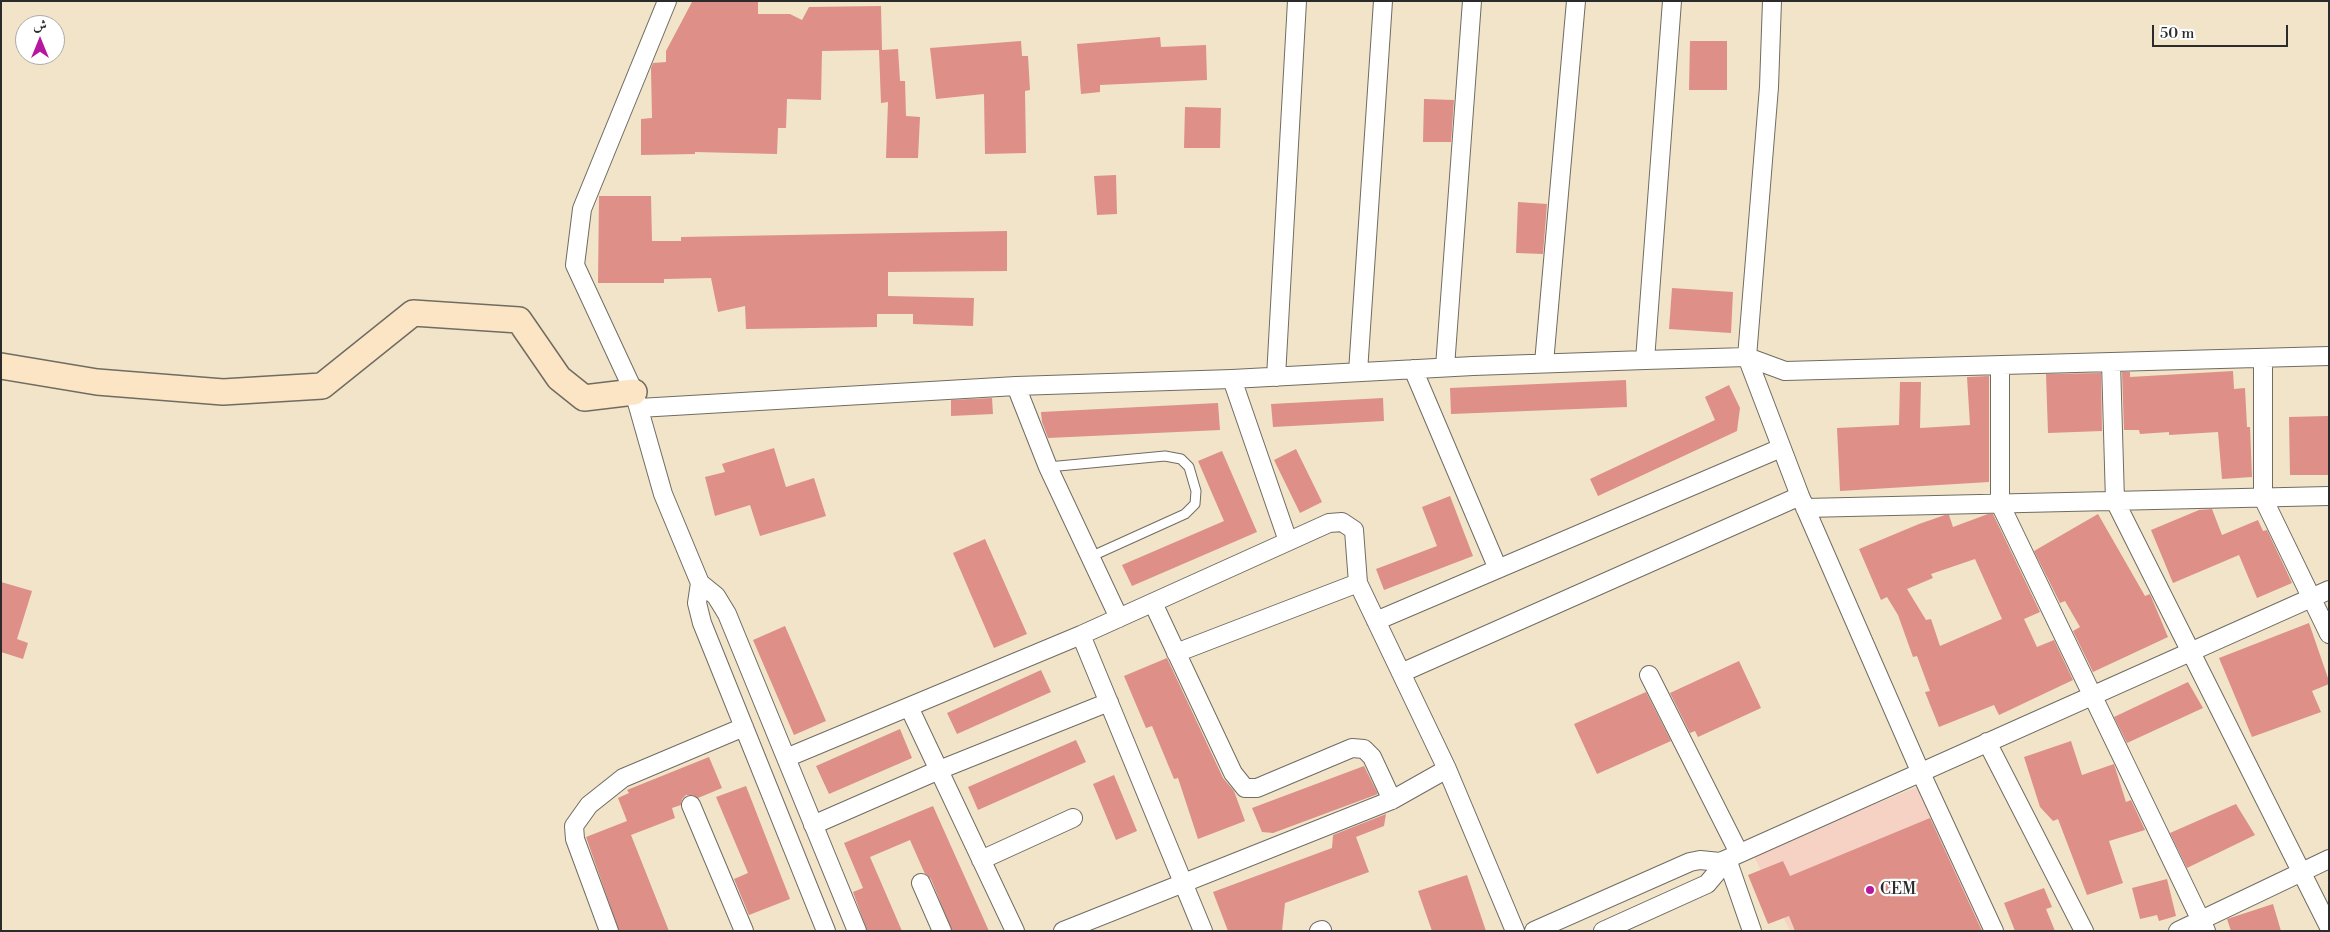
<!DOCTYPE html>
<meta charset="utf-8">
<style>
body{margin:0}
#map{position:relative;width:2330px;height:932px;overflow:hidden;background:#f1e4c9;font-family:"Libre Bodoni",Amiri,serif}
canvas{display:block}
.frame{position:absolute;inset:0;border:2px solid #2b2b2b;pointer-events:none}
.north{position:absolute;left:15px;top:15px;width:50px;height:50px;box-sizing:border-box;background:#fff;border:1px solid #aaa;border-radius:50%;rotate:0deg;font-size:14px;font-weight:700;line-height:20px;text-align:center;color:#2b2b2b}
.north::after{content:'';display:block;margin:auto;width:18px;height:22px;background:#b5179e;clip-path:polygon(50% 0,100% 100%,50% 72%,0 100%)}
.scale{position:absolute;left:2152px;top:25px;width:136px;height:22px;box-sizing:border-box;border:2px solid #2b2b2b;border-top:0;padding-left:6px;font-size:15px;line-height:18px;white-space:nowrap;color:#2b2b2b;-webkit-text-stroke:4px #fff;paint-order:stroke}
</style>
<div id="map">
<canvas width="2330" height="932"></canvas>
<div class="frame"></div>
<div class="north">ش</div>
<div class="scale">50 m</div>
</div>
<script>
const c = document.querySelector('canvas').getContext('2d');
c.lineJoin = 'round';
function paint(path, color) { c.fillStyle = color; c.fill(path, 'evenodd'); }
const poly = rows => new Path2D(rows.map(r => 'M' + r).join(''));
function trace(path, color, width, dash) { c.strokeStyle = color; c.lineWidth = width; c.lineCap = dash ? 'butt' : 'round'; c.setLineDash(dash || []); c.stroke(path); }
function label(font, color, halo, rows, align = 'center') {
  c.font = font + ' "Libre Bodoni",serif'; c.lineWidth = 4.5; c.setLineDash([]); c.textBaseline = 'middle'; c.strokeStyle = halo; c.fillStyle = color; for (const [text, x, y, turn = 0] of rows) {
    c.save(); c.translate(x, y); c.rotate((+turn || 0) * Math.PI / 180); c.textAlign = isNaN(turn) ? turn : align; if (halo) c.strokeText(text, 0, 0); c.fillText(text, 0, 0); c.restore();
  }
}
paint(poly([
 [1922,785,1989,931,1790,931,1753,854]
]), '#f6d2c4');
paint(poly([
 [758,1,758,14,790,14,802,20,809,7,881,6,882,50,898,49,900,81,905,81,906,116,920,117,918,158,886,158,888,102,881,103,879,50,822,51,821,100,787,99,786,128,778,128,777,154,695,152,695,154,641,155,641,119,652,118,651,68,653,63,666,62,666,51,692,2],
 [1160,37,1161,47,1206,45,1207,80,1100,85,1100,92,1081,94,1077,44],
 [1021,41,1022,56,1028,56,1030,90,1025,91,1026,153,985,154,984,94,936,99,930,48],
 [1690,41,1727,41,1727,90,1689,90],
 [1424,99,1454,100,1451,142,1423,142],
 [1185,107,1221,108,1220,148,1184,148],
 [1116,175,1117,214,1097,215,1094,176],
 [599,196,651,196,652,241,681,241,681,237,1007,231,1007,271,888,272,888,296,974,298,973,326,913,324,913,314,877,314,877,327,746,329,745,306,718,312,711,278,664,279,664,283,598,283],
 [1518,202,1547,204,1543,254,1516,253],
 [1672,288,1733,292,1731,333,1669,329],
 [2233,371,2234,389,2245,388,2247,427,2250,427,2252,477,2222,479,2218,432,2169,435,2169,432,2140,434,2139,430,2124,430,2122,372,2130,372,2130,377],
 [2101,373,2102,431,2048,433,2046,374],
 [1989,376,1989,482,1840,491,1837,428,1899,425,1900,382,1921,382,1920,428,1970,425,1967,377],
 [1626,380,1627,407,1451,414,1450,388],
 [1729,385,1740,408,1737,431,1598,496,1590,479,1715,420,1705,397],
 [992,398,993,414,951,416,951,400],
 [1383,398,1384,421,1273,427,1271,404],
 [1218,403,1220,430,1048,438,1042,422,1041,412],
 [2329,416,2329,475,2290,475,2289,417],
 [774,448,786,487,814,478,826,516,760,536,750,505,715,516,705,477,725,472,722,464],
 [1296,449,1322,502,1300,513,1274,460],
 [1222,451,1257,532,1132,586,1122,565,1224,521,1198,461],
 [1450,496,1473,556,1384,590,1376,569,1437,546,1422,507],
 [2212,509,2222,535,2258,520,2263,531,2267,530,2292,583,2257,598,2239,555,2173,583,2151,530,2199,510],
 [1988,514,1993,514,2040,612,2024,619,2037,647,2054,640,2073,680,1999,715,1994,705,1939,727,1925,692,1930,691,1917,656,1913,657,1898,615,1887,597,1881,600,1859,549,1919,524,1945,515,1949,515,1953,527],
 [1975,559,2002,619,1940,646,1931,619,1926,620,1907,589,1933,578,1931,574],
 [2098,514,2145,596,2150,594,2168,637,2093,672,2073,631,2080,627,2065,601,2060,603,2034,551],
 [985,539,1027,634,994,648,953,553],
 [1,582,32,591,17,639,28,643,23,659,1,652],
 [2309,623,2329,681,2329,684,2312,691,2321,712,2252,737,2219,658],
 [785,626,826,721,794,735,753,640],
 [1167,658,1223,778,1234,791,1245,821,1198,839,1178,778,1174,779,1152,726,1146,728,1124,676],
 [1739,661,1761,708,1698,737,1695,731,1690,733,1670,693],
 [1041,670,1051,692,957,734,947,713],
 [2188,682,2203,708,2127,743,2114,717],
 [1646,692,1671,741,1597,774,1574,724],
 [900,729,912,758,829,794,816,766],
 [1076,740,1086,762,978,810,968,787],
 [2071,741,2082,775,2114,764,2126,802,2131,800,2145,830,2109,841,2123,883,2087,895,2058,819,2053,821,2040,807,2024,757],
 [709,757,722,788,698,798,693,795,686,795,682,799,681,805,672,808,675,818,631,835,669,931,619,931,586,837,627,821,618,798,629,793,627,790],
 [1364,766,1378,794,1273,833,1262,832,1252,808],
 [1114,775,1137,831,1116,840,1093,784],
 [746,786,790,899,749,915,734,879,748,873,716,797],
 [2236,804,2255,835,2187,868,2170,833],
 [933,806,989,931,952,931,931,879,925,874,910,840,870,857,902,931,867,931,853,892,863,888,844,843],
 [1386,814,1384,826,1356,837,1369,872,1285,903,1282,931,1228,931,1213,892,1332,848,1333,835],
 [1930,818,1982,931,1795,931,1789,916,1768,924,1748,875,1783,861,1790,876],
 [1467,875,1486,931,1432,931,1418,891],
 [2167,879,2176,916,2159,921,2157,915,2140,919,2132,888],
 [2044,888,2052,907,2046,909,2055,931,2015,931,2004,903],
 [2273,904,2281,931,2231,931,2227,919]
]), '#dd8f88');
const lane = poly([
 [1048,467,1165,456,1181,459,1189,467,1196,491,1195,504,1185,514,1090,557]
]);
const street = poly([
 [667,1,582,209,575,265,634,392,663,494,700,583,716,596,727,614,857,931],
 [1772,1,1769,87,1747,357,1800,496,1920,771,1994,931],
 [2263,358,2263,498,2329,634],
 [1645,360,1672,1],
 [2111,362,2115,501,2329,927],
 [1544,363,1576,1],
 [2000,365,2000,504,2206,931],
 [1445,367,1472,1],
 [1413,369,1498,569],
 [1358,372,1383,1],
 [1276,377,1297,1],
 [1232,379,1288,541],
 [1016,386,1048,467,1119,618],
 [639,408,1016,386,1232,379,1473,366,1645,360,1747,357,1785,371,2329,356],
 [1805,508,2329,496],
 [700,583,697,603,702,623,826,931],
 [1153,603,1233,773,1245,788,1257,788,1352,748,1364,749,1372,757,1392,800],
 [1376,621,1781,448],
 [1081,635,1203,931],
 [1176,653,1358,583],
 [1401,673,1800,496],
 [1649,675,1739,853],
 [909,707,1015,931],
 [1987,742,2084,931],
 [786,758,1081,635,1329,523,1342,522,1354,530,1358,583,1447,769,1515,931],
 [691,805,744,931],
 [813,825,939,770,1109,702],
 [1727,859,1752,931],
 [981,860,1073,818],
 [921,883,942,931],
 [609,931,575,839,574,826,589,805,623,778,744,727],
 [1063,931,1392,800,1447,769],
 [1319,931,1322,930],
 [1534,931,1690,862,1700,860,1720,862,1727,859,2329,590],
 [1603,931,1707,884,1718,871,1720,862],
 [2178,931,2329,859]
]);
const secondary = poly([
 [1,366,97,382,223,392,322,386,413,313,519,320,559,378,584,398,634,392]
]);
trace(lane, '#706c62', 11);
trace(street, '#706c62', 20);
trace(secondary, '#706c62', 28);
trace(lane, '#fff', 9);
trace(street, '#fff', 18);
trace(secondary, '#fce5c4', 25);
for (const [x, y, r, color] of [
 [1870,890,5,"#b5179e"]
]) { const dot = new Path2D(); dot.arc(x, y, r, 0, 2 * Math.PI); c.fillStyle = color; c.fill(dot); trace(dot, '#fff', 2); }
label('16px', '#2b2b2b', '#fff', [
 ["CEM",1880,890]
], 'left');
</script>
